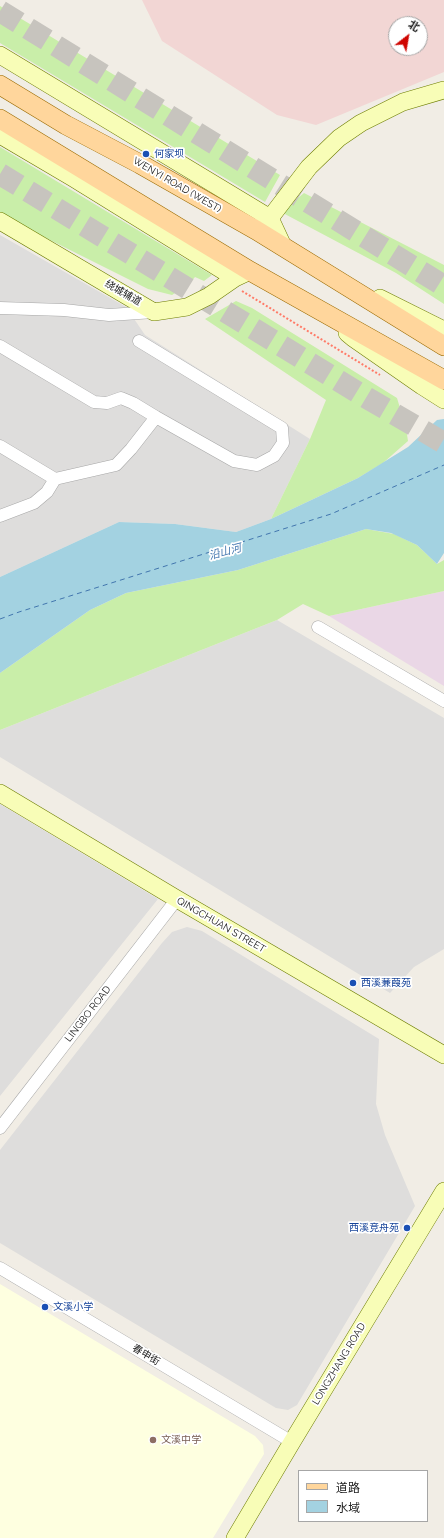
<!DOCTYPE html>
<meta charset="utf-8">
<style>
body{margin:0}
#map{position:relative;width:444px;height:1538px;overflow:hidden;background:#f1ede5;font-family:Raleway,"Noto Sans SC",sans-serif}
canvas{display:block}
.legend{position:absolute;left:298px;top:1470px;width:130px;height:52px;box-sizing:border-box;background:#fff;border:1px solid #a6a6a6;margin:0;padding:5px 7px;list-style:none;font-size:12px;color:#202020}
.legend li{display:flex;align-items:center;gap:8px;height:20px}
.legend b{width:20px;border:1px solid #a6a6a6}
.north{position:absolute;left:388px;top:16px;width:40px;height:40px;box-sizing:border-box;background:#fff;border:1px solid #a6a6a6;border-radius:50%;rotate:31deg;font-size:11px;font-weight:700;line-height:16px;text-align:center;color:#202020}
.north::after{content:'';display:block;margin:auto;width:14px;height:18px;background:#cf0500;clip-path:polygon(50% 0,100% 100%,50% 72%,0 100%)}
</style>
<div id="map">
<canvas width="444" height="1538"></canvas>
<ul class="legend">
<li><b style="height:5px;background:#ffd69c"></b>道路</li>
<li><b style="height:11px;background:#a3d2e1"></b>水域</li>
</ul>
<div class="north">北</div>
</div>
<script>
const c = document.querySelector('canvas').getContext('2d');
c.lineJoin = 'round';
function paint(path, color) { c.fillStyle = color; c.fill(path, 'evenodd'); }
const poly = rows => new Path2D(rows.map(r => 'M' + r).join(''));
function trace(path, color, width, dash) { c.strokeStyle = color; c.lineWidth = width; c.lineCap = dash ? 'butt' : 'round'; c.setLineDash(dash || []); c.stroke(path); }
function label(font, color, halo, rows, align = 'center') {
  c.font = font + ' Raleway,"Noto Sans SC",sans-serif'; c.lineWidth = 3.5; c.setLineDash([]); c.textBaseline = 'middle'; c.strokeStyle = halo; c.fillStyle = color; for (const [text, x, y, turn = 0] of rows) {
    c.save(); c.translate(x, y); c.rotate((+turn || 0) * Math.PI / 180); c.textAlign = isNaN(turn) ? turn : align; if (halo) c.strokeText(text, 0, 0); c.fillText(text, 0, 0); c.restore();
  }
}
paint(poly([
 [0,235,126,307,145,335,310,439,271,519,236,532,175,524,119,522,0,577],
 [277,620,444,718,444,949,414,967,390,993,0,757,0,730],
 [0,804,158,899,0,1096],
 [187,927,202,931,379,1039,376,1104,385,1135,415,1206,297,1405,288,1410,276,1408,0,1243,0,1150,162,943,172,932]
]), '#dedddc');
paint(poly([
 [142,0,444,0,444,72,316,125,277,115,162,41],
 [396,24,420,24,420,48,396,48]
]), '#f2d6d4');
paint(poly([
 [444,591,444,686,329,616]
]), '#ead7e6');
paint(poly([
 [0,1284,255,1436,263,1445,264,1454,213,1538,0,1538]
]), '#feffe0');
paint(poly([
 [0,6,280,175,265,202,0,43],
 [0,147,212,275,204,281,195,277,189,284,172,295,148,289,40,235,0,212],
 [304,193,444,265,444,304,396,273,281,212],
 [236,301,252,308,397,398,406,428,408,441,383,463,358,478,271,519,310,439,326,400,205,319],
 [366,529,394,534,417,545,437,564,444,560,444,591,329,616,303,604,277,620,0,730,0,673,90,610,126,593,238,570]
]), '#c9eea9');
paint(poly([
 [444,419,444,553,437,564,417,545,391,533,366,529,238,570,126,593,90,610,0,673,0,577,119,522,175,524,236,532,271,519,358,478,408,447,437,420]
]), '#a3d2e1');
trace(poly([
 [0,619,19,612,331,514,444,465]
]), '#4276ae', 1, [5, 4]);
trace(poly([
 [0,11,444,286],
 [0,174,367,398,444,443]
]), '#c7c4be', 22, [22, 11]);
const street = poly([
 [0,308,64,310,109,315,154,312],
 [0,346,94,402,107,403,121,398,133,403,156,417,234,461,257,465,274,456,283,443,282,428,139,341],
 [0,446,55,479],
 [0,516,34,503,47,492,55,479,116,465,131,449,156,417],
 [318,627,444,701],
 [0,1128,177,899],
 [0,1268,292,1442]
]);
const secondary = poly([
 [0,55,270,218,283,246],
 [0,135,73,178,235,278],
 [0,221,154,312,187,307,209,296,235,278,250,271],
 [262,225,270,218,309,167,339,138,361,123,403,102,444,90],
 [380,298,444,330],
 [347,333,353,338,422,386,444,400],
 [0,793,177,899,444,1055],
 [235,1538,292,1442,444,1191]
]);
const primary = poly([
 [0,85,66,125,140,164,256,230,444,346],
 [0,119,250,271,444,380]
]);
trace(street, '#a7a7a7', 13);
trace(secondary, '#6d7d00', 18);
trace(primary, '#9b6b00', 20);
trace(poly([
 [242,291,380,375]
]), '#ff7b68', 2, [2, 2]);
trace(street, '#fff', 12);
trace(secondary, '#f8fdb7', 17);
trace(primary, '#ffd69c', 19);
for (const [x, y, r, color] of [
 [146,154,4,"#1a4fb4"],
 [353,983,4,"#1a4fb4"],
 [407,1228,4,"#1a4fb4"],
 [45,1307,4,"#1a4fb4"],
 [153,1440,4,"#8d6e63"]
]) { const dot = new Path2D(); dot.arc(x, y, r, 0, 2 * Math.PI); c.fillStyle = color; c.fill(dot); trace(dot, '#fff', 1.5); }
label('10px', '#164399', '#fff', [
 ["何家坝",154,154],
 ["西溪蒹葭苑",361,983],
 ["西溪竞舟苑",399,1228,"right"],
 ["文溪小学",53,1307]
], 'left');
label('10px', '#202020', '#fff', [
 ["WENYI ROAD (WEST)",177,185,30],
 ["绕城辅道",123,293,30],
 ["QINGCHUAN STREET",221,925,30],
 ["LINGBO ROAD",88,1014,-52],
 ["春申街",146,1355,31],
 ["LONGZHANG ROAD",339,1364,-59]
]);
label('10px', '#785e54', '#fff', [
 ["文溪中学",161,1440]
], 'left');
label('italic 11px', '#4276ae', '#fff', [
 ["沿山河",225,552,-15]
]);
</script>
